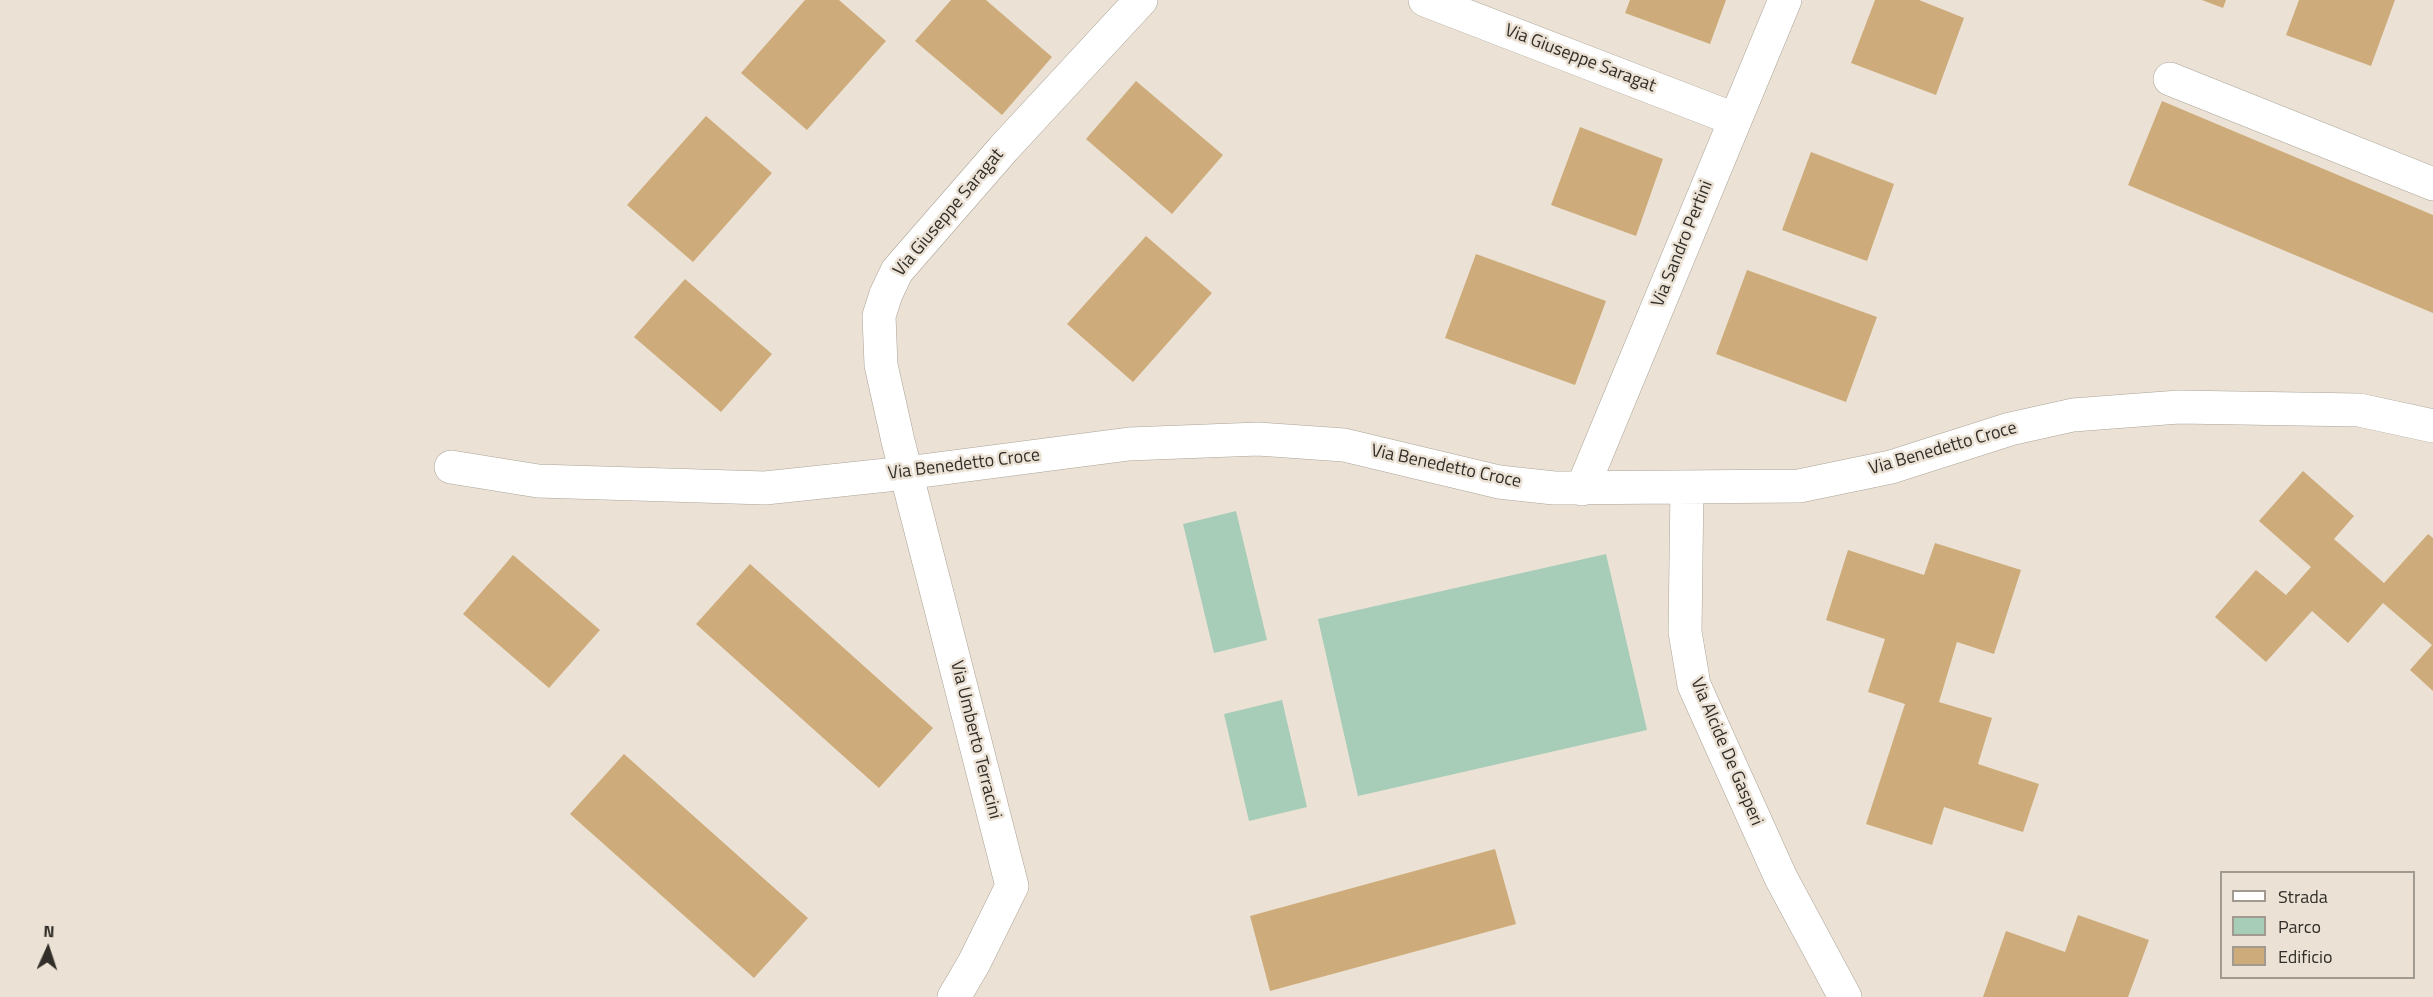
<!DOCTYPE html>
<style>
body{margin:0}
#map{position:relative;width:2433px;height:997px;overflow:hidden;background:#ebe2d5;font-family:"Titillium Web",sans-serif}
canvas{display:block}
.legend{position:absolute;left:2220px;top:871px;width:195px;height:108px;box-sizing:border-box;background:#ebe2d5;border:2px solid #a19a90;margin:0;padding:8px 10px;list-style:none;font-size:18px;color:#312e29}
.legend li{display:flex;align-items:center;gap:12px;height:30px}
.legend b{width:30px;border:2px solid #a19a90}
.north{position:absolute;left:18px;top:919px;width:60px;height:60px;-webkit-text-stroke:4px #ebe2d5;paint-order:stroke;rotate:3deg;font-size:16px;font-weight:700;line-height:24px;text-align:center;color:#312e29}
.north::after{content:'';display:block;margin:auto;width:21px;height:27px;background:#312e29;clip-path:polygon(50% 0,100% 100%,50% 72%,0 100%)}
</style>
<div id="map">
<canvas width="2433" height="997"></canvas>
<ul class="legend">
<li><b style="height:8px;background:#fff"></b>Strada</li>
<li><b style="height:16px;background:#a7ccb8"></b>Parco</li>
<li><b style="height:16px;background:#ceab7a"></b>Edificio</li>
</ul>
<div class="north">N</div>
</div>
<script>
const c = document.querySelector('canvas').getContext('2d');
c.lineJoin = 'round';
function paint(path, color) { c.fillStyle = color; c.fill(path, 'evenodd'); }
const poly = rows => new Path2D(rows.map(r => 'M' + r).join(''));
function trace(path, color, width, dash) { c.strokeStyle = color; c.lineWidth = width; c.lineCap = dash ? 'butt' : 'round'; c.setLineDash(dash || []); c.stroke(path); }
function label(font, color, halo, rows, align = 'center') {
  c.font = font + ' "Titillium Web",sans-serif'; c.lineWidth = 5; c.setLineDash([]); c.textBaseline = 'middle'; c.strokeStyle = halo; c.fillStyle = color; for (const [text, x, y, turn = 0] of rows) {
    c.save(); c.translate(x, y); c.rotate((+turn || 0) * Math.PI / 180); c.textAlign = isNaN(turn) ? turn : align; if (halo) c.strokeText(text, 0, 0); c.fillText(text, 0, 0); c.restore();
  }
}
paint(poly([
 [1236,511,1267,640,1214,653,1183,524],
 [1606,554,1647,730,1358,796,1318,619],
 [1282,700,1307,807,1249,821,1224,714]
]), '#a7ccb8');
paint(poly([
 [805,0,839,0,886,41,807,130,741,73],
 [951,0,986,0,1052,57,1002,115,915,41],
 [1630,0,1726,0,1710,44,1625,13],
 [1875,0,1919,0,1964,18,1936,95,1851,63],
 [2202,0,2226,0,2223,8],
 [2299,0,2395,0,2371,66,2286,35],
 [1136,81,1223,155,1172,214,1086,139],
 [2162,101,2433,215,2433,313,2128,185],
 [706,116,772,173,693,262,627,205],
 [1580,127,1663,159,1636,236,1551,205],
 [1811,152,1894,184,1867,261,1782,230],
 [1146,236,1212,293,1133,382,1067,324],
 [1476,254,1606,301,1575,385,1445,338],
 [1747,270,1877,317,1846,402,1716,354],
 [685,279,772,354,721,412,634,337],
 [2303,471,2354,516,2334,539,2384,583,2428,534,2433,538,2433,691,2410,670,2432,645,2383,603,2348,643,2312,611,2266,662,2215,617,2256,570,2286,595,2311,567,2259,521],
 [1935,543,2021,570,1994,654,1957,642,1939,702,1992,718,1978,764,2039,784,2023,832,1944,807,1932,845,1866,824,1905,704,1868,692,1885,639,1826,620,1848,550,1924,575],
 [513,555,600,630,549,688,463,614],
 [750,564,933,728,879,788,696,624],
 [624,754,808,918,754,978,570,814],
 [1495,849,1516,924,1270,991,1250,916],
 [2078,915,2149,940,2128,997,1983,997,2006,931,2065,952]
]), '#ceab7a');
const minor = poly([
 [1425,0,1734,119],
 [2170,79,2433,184],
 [451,467,538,481,765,488,906,473,1129,444,1258,439,1344,445,1499,482,1554,488,1799,486,1891,467,2010,429,2073,415,2179,407,2359,410,2433,426],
 [1687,487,1685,632,1694,685,1781,878,1845,997],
 [1582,489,1785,0],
 [954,997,974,963,1012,886,898,441,881,365,879,316,886,294,897,271,1004,148,1141,0]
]);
trace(minor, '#aba397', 34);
trace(minor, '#fff', 33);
label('18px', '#312e29', '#ebe2d5', [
 ["Via Giuseppe Saragat",1580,59,21],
 ["Via Giuseppe Saragat",949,213,-50],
 ["Via Sandro Pertini",1683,244,-68],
 ["Via Benedetto Croce",1943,449,-16],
 ["Via Benedetto Croce",964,465,-7],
 ["Via Benedetto Croce",1446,467,12],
 ["Via Umberto Terracini",975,740,76],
 ["Via Alcide De Gasperi",1726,752,67]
]);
</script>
